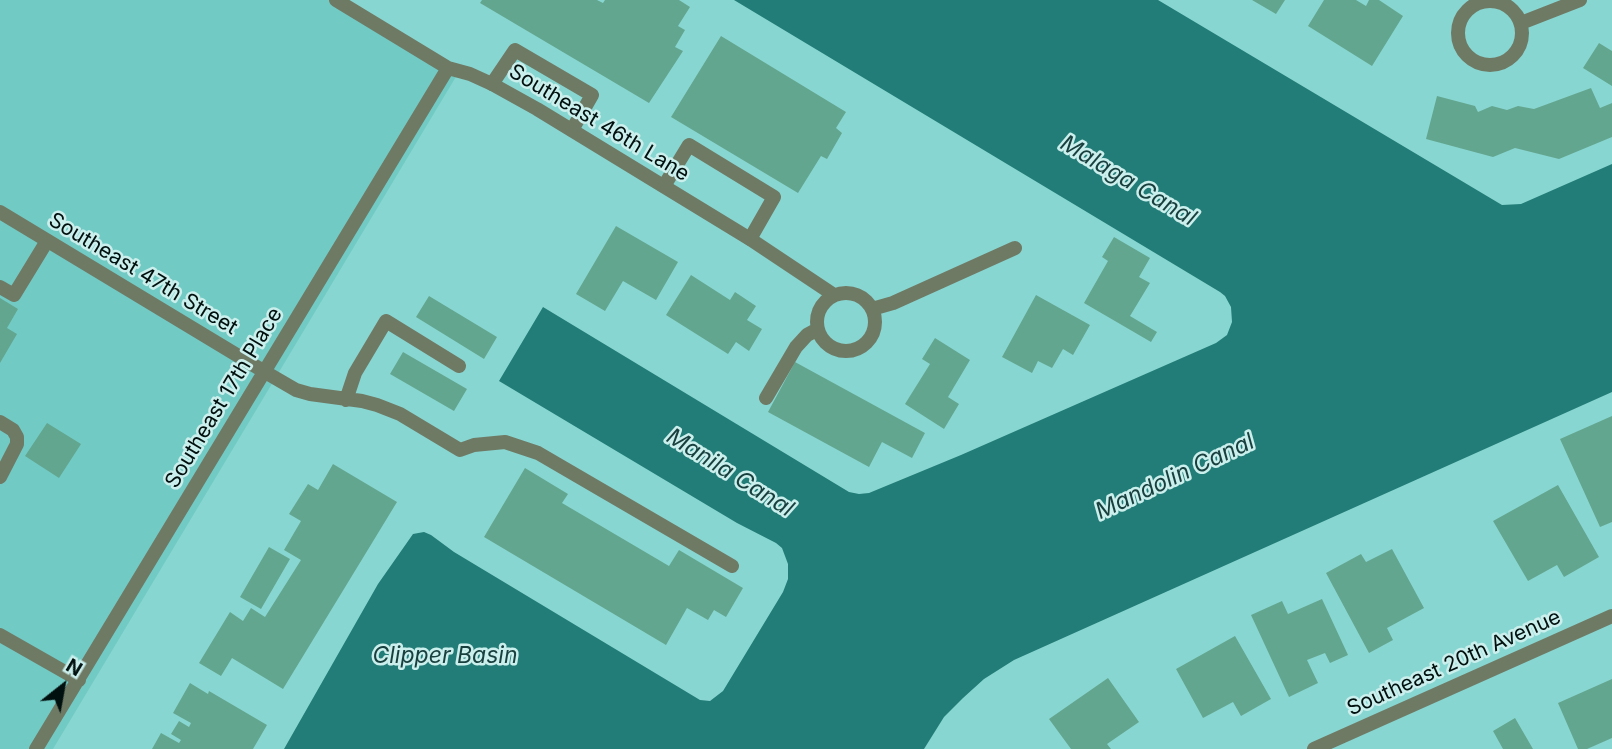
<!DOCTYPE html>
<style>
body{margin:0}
#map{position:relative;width:1612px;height:749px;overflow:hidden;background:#88d6d1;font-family:Inter,sans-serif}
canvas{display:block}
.north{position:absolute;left:28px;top:651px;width:70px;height:70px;-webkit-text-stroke:5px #caefec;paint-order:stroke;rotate:31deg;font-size:19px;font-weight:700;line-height:28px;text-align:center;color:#00100f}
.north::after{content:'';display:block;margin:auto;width:24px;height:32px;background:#00100f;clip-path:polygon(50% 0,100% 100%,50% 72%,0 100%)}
</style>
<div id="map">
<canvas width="1612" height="749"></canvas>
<div class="north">N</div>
</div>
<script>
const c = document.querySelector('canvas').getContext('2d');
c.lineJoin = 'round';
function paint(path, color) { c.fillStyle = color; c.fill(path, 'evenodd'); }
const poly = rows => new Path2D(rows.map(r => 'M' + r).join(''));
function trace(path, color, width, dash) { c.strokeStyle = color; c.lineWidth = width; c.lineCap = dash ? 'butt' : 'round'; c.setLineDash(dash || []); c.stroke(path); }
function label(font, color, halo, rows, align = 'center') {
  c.font = font + ' Inter,sans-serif'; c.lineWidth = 5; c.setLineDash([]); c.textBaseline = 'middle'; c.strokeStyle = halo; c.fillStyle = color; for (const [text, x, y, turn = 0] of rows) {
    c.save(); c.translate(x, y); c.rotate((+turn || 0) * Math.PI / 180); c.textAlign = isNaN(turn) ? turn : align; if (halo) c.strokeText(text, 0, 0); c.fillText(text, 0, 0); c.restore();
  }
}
paint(poly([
 [0,0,341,0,460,70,53,749,0,749]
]), '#72cac4');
paint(poly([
 [734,0,1158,0,1502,205,1521,204,1612,164,1612,392,1014,660,984,679,963,698,944,717,924,749,284,749,378,584,413,534,424,532,431,535,454,552,700,700,710,701,723,691,783,592,788,579,788,564,782,548,776,543,737,523,499,381,543,307,849,492,859,494,869,493,961,455,1216,343,1227,335,1232,322,1231,307,1225,296,1220,292]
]), '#227c77');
paint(poly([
 [482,0,597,0,603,3,605,0,679,0,690,7,678,26,685,30,675,47,683,51,649,103,480,3],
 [1252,0,1285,0,1276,14],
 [1324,0,1356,0,1366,6,1369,0,1379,0,1403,16,1372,66,1308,26],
 [721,36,846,112,836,128,842,133,827,159,821,156,798,193,671,117],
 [1599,43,1612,51,1612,86,1583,68],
 [1591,88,1600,108,1612,103,1612,137,1559,159,1515,148,1493,157,1426,139,1437,96,1475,106,1478,112,1492,106,1507,110,1518,106,1534,109],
 [616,226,678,262,656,300,623,281,605,311,576,294],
 [1114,237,1150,258,1139,277,1150,283,1130,316,1157,332,1151,342,1084,303,1108,261,1102,257],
 [691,275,730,300,735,292,756,306,747,320,762,329,749,351,736,342,728,354,666,315],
 [1036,295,1090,325,1073,355,1063,349,1052,368,1038,361,1032,373,1002,357],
 [429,296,497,337,484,359,416,317],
 [0,298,18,309,7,328,17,334,0,363],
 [935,338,970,360,948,397,959,404,944,429,905,404,930,364,922,359],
 [403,352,467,389,454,411,390,374],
 [795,362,925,433,912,458,882,442,869,467,768,412],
 [1612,416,1612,522,1600,527,1560,439],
 [47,423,81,444,59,478,25,456],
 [333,464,397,502,283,689,232,658,221,676,199,663,230,612,243,621,251,608,265,617,301,560,284,550,301,521,289,514,308,484,318,490],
 [525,468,568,494,562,503,669,566,679,550,743,588,726,617,714,610,708,620,687,608,666,645,484,537],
 [1558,485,1599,557,1564,577,1557,565,1528,581,1493,521],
 [269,547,290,559,261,609,240,597],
 [1392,549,1424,608,1387,628,1393,640,1369,653,1326,573,1361,554,1366,562],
 [1322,599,1348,655,1330,663,1325,653,1307,660,1318,683,1289,697,1251,615,1282,601,1288,614],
 [1235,636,1271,699,1241,716,1233,702,1203,718,1176,669],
 [1108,678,1139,722,1107,744,1111,749,1071,749,1049,719],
 [1612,679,1612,738,1587,749,1578,749,1558,703],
 [190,683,208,694,209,691,267,725,253,749,152,749,161,733,179,743,181,740,171,734,179,721,189,727,191,723,173,713],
 [1515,718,1533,749,1503,749,1493,731]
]), '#63a68f');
trace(poly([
 [492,84,515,50,592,95,572,130],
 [664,186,689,145,774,197,750,239],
 [0,287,14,295,47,241],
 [265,372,296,390,310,394,362,401,377,405,400,414,460,450,474,445,505,442,538,453,732,566],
 [346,400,355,373,386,321,459,366],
 [0,422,13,430,17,437,17,444,0,477]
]), '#6f7a65', 14);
trace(poly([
 [336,0,448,68,470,74,492,84,537,109,750,239,834,295],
 '1458 33a32 32 0 1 1 64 0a32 32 0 1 1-64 0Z',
 [1521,23,1580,0],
 [0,212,265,372],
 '817 322a29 29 0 1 1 58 0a29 29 0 1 1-58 0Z',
 [872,309,893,303,1015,248],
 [766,398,796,347,807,335,818,329],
 [0,635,79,680],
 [36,749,448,68],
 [1314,749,1612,616]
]), '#6f7a65', 14);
label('21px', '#00100f', '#caefec', [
 ["Southeast 46th Lane",599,123,31],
 ["Southeast 47th Street",143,274,31],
 ["Southeast 17th Place",224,398,-59],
 ["Southeast 20th Avenue",1454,663,-24]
]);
label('italic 23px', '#183f3d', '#caefec', [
 ["Malaga Canal",1128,181,31],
 ["Manila Canal",730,473,32],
 ["Mandolin Canal",1175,477,-25],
 ["Clipper Basin",445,656]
]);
</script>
